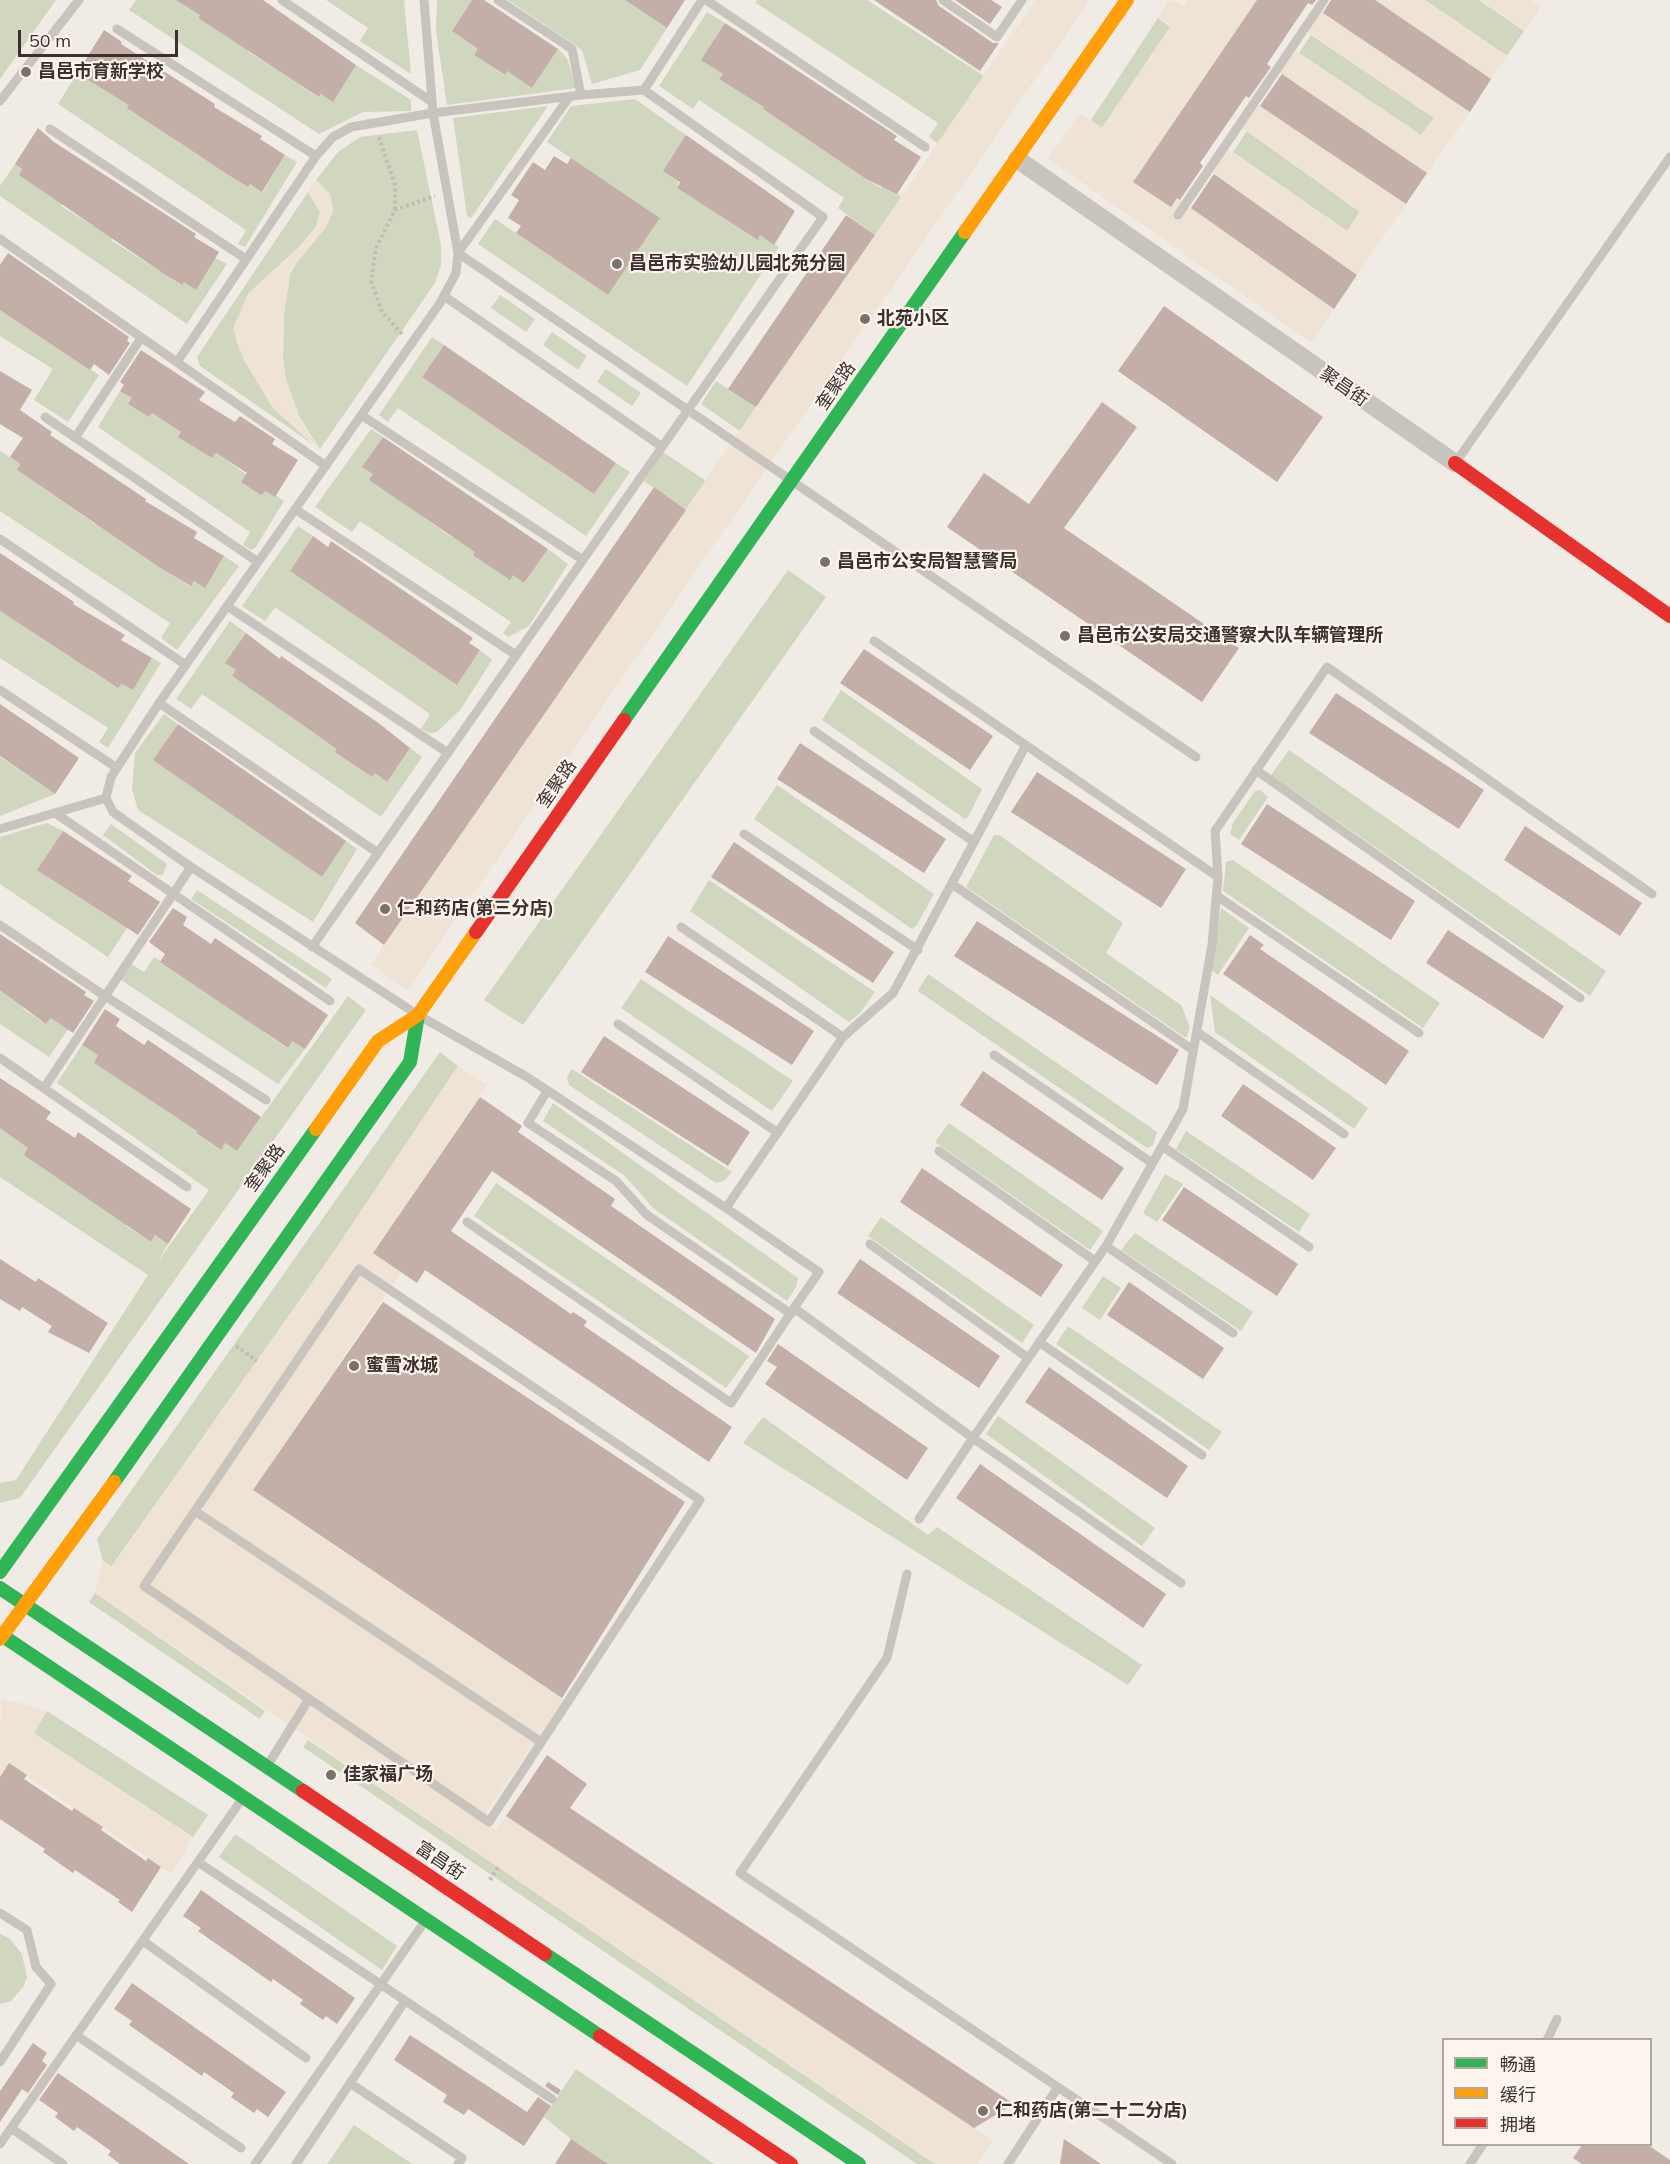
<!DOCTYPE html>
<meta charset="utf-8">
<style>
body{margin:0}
#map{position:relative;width:1670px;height:2164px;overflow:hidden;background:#f0ebe5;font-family:Mulish,"Noto Sans SC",sans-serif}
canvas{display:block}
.legend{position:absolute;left:1442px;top:2038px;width:210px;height:108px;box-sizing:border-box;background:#fbf5ee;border:2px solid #aea6a0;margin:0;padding:8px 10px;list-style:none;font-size:18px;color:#3b302b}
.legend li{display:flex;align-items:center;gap:12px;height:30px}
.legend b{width:30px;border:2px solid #aea6a0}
.scale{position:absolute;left:18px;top:30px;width:160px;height:27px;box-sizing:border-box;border:3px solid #3b302b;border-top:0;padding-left:8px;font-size:18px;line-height:21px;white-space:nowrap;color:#3b302b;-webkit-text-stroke:4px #fbf5ee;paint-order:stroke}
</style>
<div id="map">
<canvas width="1670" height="2164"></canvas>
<ul class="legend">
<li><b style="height:8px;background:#30b455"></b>畅通</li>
<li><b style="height:8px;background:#ff9f0a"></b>缓行</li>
<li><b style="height:8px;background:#e5322d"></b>拥堵</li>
</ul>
<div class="scale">50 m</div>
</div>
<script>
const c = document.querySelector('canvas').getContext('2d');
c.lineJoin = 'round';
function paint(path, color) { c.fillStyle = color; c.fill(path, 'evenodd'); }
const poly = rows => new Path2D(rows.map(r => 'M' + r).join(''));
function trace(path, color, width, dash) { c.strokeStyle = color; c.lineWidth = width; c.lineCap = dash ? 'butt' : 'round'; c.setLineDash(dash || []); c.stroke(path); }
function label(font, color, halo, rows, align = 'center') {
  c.font = font + ' Mulish,"Noto Sans SC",sans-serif'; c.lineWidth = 4.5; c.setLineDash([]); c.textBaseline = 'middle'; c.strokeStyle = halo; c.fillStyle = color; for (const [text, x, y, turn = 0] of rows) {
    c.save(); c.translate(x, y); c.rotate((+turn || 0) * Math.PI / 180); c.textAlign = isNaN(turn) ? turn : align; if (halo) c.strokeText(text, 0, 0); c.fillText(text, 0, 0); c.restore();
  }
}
paint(poly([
 [0,0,56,0,0,79],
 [136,0,179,0,202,12,198,18,229,38,251,47,248,52,277,69,305,80,301,86,318,97,321,94,333,101,356,65,411,100,411,111,363,112,319,134,129,10],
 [326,0,404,0,411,74,360,41,368,28],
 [437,0,472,0,452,31,478,49,474,55,504,75,507,71,532,88,558,49,567,58,576,88,447,105,436,31],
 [508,0,625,0,667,28,640,70,592,84,582,50],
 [757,0,867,0,984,76,938,144,929,137,938,123,756,3],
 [1425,0,1479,0,1524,31,1507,56],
 [707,12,725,23,702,60,723,74,720,80,766,103,763,109,866,179,881,188,884,185,902,197,875,235,838,208,844,198,699,100,693,109,659,86],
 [1158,18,1170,27,1102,128,1091,120],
 [1311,35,1434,118,1421,135,1299,53],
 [81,67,89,72,85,78,109,88,178,142,206,160,234,170,230,176,248,187,250,184,263,192,285,155,297,162,245,247,238,244,246,230,58,104],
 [635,99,686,135,677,188,758,239,760,235,779,247,687,386,478,244,495,219,608,295,660,218,547,142,571,106],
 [548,106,471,218,467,216,453,118],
 [417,130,441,245,441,265,435,283,320,449,299,416,286,379,283,359,284,315,290,274,298,261,326,227,333,211,330,194,316,180,338,152,360,137],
 [1247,131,1360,212,1347,231,1233,152],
 [15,164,22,169,19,175,65,199,61,206,92,225,114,234,111,240,181,285,184,282,196,289,215,258,227,264,187,324,0,196,0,186],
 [308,192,320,212,316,227,300,246,248,294,236,339,244,360,273,408,314,445,200,366,197,357],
 [500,295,535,319,526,332,491,308],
 [0,310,99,375,68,422,34,400,53,369,0,336],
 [552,332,587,356,578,370,543,345],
 [432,337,444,345,422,377,594,494,616,463,630,472,586,536,398,408,388,422,379,415],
 [606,369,641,393,632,406,597,382],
 [716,381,756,407,740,431,701,404],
 [120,391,132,398,129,403,149,417,152,413,181,432,179,437,212,458,216,453,284,501,256,547,251,550,243,545,250,532,98,427],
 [371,429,383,437,363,467,373,474,369,480,427,510,423,517,453,538,457,532,524,583,548,549,568,564,529,626,508,637,503,633,511,622,360,521,352,532,315,507],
 [0,451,20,464,17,470,95,524,99,520,164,570,190,586,194,581,205,587,224,556,239,566,177,650,161,638,170,623,0,511],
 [663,452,706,481,686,510,644,481],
 [298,526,313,536,290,571,456,684,480,650,492,660,461,709,437,732,429,733,421,729,430,714,275,607,265,621,242,606],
 [788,570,826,597,523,1025,484,1000],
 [0,611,70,657,73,653,93,667,92,672,118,688,122,684,133,690,152,658,161,663,108,748,99,742,108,728,0,658],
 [230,621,246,633,226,663,236,670,232,676,315,734,341,743,336,752,372,777,375,773,387,781,410,748,422,757,381,817,202,694,191,709,176,699],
 [841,690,982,789,968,817,965,819,822,720],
 [164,714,178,724,154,760,322,877,346,841,357,849,313,922,138,810,132,789,135,753],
 [1289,750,1606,971,1590,996,1271,775],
 [0,757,55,794,0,816],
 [777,785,934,894,917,925,912,929,754,819],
 [1260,790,1268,797,1239,840,1230,834,1233,823,1255,791],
 [47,823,63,831,38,870,127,928,108,957,0,884,0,837],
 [111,824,167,864,163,875,157,875,103,835],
 [994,835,999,835,1123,923,1106,953,1181,1005,1190,1027,1186,1038,966,887],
 [1233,860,1440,1003,1423,1028,1223,891,1226,862],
 [709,880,875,992,860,1013,849,1022,690,911],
 [197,890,332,979,326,988,191,899],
 [1221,908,1249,928,1218,975,1211,970],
 [154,957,267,1025,263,1032,287,1048,292,1041,305,1049,278,1084,121,980,130,963,144,972],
 [928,974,1157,1132,1153,1145,1147,1148,918,991],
 [641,979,793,1081,772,1111,621,1008],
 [0,990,25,1002,22,1008,46,1024,51,1018,69,1028,49,1057,0,1024],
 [1210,995,1368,1108,1354,1129,1215,1032],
 [348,996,366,1010,20,1498,0,1503,0,1483,16,1480,148,1275,0,1177,0,1114,17,1089,36,1102,13,1137,130,1219,126,1226,151,1242,155,1235,168,1244,157,1263,209,1190,57,1083,82,1045,98,1055,94,1063,177,1118,200,1127,196,1133,220,1150,225,1143,237,1151],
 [440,1052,458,1066,333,1253,111,1567,103,1561,97,1539],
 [572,1069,732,1172,724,1181,716,1183,569,1085,567,1077],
 [553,1103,798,1278,796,1287,787,1301,653,1208,625,1176,543,1121],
 [949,1123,1103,1231,1090,1250,935,1142],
 [1186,1131,1310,1214,1299,1232,1176,1149],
 [1165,1174,1183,1184,1157,1222,1143,1213],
 [496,1183,749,1356,726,1388,474,1216],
 [881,1217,1034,1325,1022,1343,868,1236],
 [1135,1233,1253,1312,1241,1331,1121,1250],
 [1103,1276,1121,1288,1100,1320,1082,1308],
 [1068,1326,1222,1432,1209,1450,1056,1344],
 [998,1416,1155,1528,1142,1546,986,1434],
 [763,1417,928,1535,937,1527,1142,1665,1128,1685,743,1443],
 [95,1593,265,1711,260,1719,89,1602],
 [47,1711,208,1815,193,1837,33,1733],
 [308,1740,480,1855,935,2164,917,2164,303,1747],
 [235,1834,397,1946,382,1970,219,1857],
 [0,1934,9,1938,22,1954,27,1978,23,1987,11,2001,0,2004],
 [576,2069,714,2164,608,2164,571,2139,544,2117],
 [354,2125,412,2164,327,2164]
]), '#d1d6bf');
paint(poly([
 [1035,0,1090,0,407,990,371,964,875,235],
 [1170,0,1184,6,1188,0,1257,0,1133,182,1171,206,1176,199,1194,210,1334,309,1311,342,1048,159,1080,113,1102,128,1170,27,1158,18],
 [1375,0,1425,0,1507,56,1491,79],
 [1479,0,1531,0,1541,7,1524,31],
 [1318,9,1470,112,1427,173,1277,70,1292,48,1421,135,1434,118,1304,30],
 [1255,102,1406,204,1357,275,1209,170,1225,147,1347,231,1360,211,1239,126],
 [316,180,330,194,333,211,326,227,298,261,290,274,284,315,283,359,286,379,299,416,320,449,273,408,244,360,233,328,248,294,300,246,316,227,320,211,308,192],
 [458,1066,487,1085,373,1252,401,1272,253,1491,564,1699,481,1820,496,1831,506,1816,974,2128,993,2141,978,2164,935,2164,95,1593,103,1561,112,1567,333,1253],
 [1,1698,47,1711,34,1733,193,1837,172,1874,9,1764,0,1777]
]), '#eee3d5');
paint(poly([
 [176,0,263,0,356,65,333,102,321,94,319,97,198,18,200,15],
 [472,0,484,0,558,49,532,88,507,71,505,75,474,55,478,49,452,31],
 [625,0,685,0,667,28],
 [874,0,936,0,939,6,993,43,999,43,980,71],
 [955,0,991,0,1002,7,990,24],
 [1257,0,1316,0,1312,5,1308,3,1267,64,1271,67,1249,98,1246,96,1200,163,1203,166,1180,200,1177,198,1171,207,1133,182],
 [1331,0,1375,0,1491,79,1470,112,1323,13],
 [725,23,897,136,894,140,921,157,897,194,866,179,763,109,764,107,719,79,723,74,701,60],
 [104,30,122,42,121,44,215,104,214,107,262,136,260,139,285,155,262,192,250,184,248,187,230,176,127,108,129,105,85,78,89,72,81,67],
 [1282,74,1427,173,1406,204,1260,106],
 [38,128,54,142,196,234,194,237,219,252,196,290,184,282,182,285,164,274,19,175,22,169,15,164],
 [686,135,795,211,774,245,760,235,758,240,677,188,680,182,663,171],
 [554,156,567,164,571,158,660,218,608,295,516,233,521,226,508,218,519,200,511,195,533,162,545,170],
 [1214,174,1357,275,1334,309,1191,208],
 [846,215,875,235,756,407,728,389],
 [8,253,129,337,127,341,130,343,109,375,94,364,90,370,0,310,0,265],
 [1164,306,1323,417,1277,482,1118,371],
 [444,345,616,463,594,494,422,377],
 [141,350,205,392,199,400,235,422,240,416,275,439,272,444,298,460,275,497,266,491,261,495,241,482,247,473,216,453,212,458,178,437,181,432,152,413,149,417,128,404,132,398,120,391,124,385,120,382],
 [0,371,32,390,20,410,52,432,50,435,146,499,145,501,197,532,194,538,224,556,205,588,194,581,191,586,162,569,17,470,20,464,10,457,23,438,0,424],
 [1102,402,1137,427,1064,528,1239,648,1202,702,947,527,984,473,1029,504],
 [383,437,548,549,524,583,513,575,510,580,473,555,475,552,369,480,373,474,362,467],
 [654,487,686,510,384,945,355,923],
 [313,536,328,547,331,541,473,638,469,643,480,650,457,685,290,571],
 [0,553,74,602,73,604,125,635,121,640,152,658,133,690,122,684,118,688,0,611],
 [246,633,280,659,281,656,377,722,410,748,387,782,375,773,372,777,335,752,337,749,232,676,236,670,225,663],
 [864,649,993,736,970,770,840,683],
 [1336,693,1484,790,1459,829,1309,733],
 [0,704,79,758,55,794,0,756],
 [178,724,346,841,322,877,153,760],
 [800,743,946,839,924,873,777,779],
 [1037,772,1186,869,1161,908,1011,812],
 [1267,804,1415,901,1391,940,1241,844],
 [1525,826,1642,903,1620,936,1504,860],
 [63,831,132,876,128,881,160,902,138,935,37,870],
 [734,842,894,952,873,983,711,877],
 [173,908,187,917,183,925,211,944,215,938,328,1015,305,1049,292,1041,288,1048,160,962,165,954,149,942],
 [977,921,1179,1050,1157,1085,954,956],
 [1448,930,1564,1006,1543,1039,1426,963],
 [0,934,86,992,84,995,94,1001,73,1033,51,1018,46,1024,0,990],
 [1250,935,1264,945,1260,949,1409,1051,1386,1085,1223,974],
 [668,936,814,1031,792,1065,645,972],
 [105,1009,120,1019,116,1026,144,1045,148,1040,261,1117,237,1151,225,1143,221,1150,196,1133,197,1131,94,1063,98,1055,82,1045],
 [604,1036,750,1132,728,1166,581,1072],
 [983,1071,1124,1168,1102,1200,960,1105],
 [0,1078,51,1112,46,1119,75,1138,78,1132,191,1209,168,1244,155,1235,151,1242,24,1155,28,1148,0,1128],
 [1243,1084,1336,1148,1313,1180,1221,1116],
 [480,1097,522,1126,518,1132,615,1199,611,1206,775,1319,756,1353,492,1171,451,1231,571,1314,573,1312,587,1321,584,1326,732,1427,709,1462,425,1270,417,1283,373,1253],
 [922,1168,1063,1265,1041,1297,900,1202],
 [1184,1187,1298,1264,1277,1296,1162,1220],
 [0,1259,36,1282,38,1278,108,1323,89,1353,48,1332,52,1326,22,1307,20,1311,0,1299],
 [860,1259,1000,1356,979,1388,837,1293],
 [1129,1282,1224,1348,1203,1379,1107,1315],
 [383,1302,685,1502,562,1698,253,1490],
 [778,1344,928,1448,907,1480,765,1384,777,1367,767,1361],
 [1049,1367,1188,1466,1167,1498,1025,1402],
 [980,1464,1166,1594,1143,1628,956,1498],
 [547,1755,587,1784,570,1808,1014,2104,974,2128,506,1816],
 [9,1763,27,1775,24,1779,72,1811,74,1808,103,1827,101,1830,146,1861,148,1858,161,1867,132,1912,118,1902,120,1900,75,1870,73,1873,43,1852,45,1849,0,1819,0,1777],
 [201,1890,355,1998,337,2024,326,2016,323,2020,300,2004,303,2000,273,1979,271,1982,198,1931,201,1928,183,1916],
 [132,1983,286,2092,268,2117,257,2109,254,2113,231,2097,234,2093,204,2072,202,2076,129,2025,132,2021,114,2009],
 [410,2035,527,2112,538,2097,551,2106,524,2146,468,2109,464,2115,443,2102,447,2095,394,2060],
 [33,2043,47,2053,42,2061,47,2065,28,2093,22,2089,0,2122,0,2091],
 [58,2073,189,2164,120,2164,108,2155,111,2151,77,2127,74,2131,55,2117,58,2113,39,2100],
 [548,2082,561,2090,558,2095,545,2086],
 [571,2139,608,2164,555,2164],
 [1064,2139,1101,2164,1060,2164],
 [1582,2145,1648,2145,1670,2160,1670,2164,1582,2164,1573,2158]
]), '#c3afa7');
trace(poly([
 [379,137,395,185,395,210],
 [402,334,382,312,371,281,376,248,395,210,435,196],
 [236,1346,257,1361],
 [490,1880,498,1867]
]), '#c2bbb6', 4, [3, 3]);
trace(poly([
 [282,0,432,102],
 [498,0,572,49,581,95],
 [702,0,644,90,581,95,433,113,458,253,456,273,440,303,159,703,111,777,106,798,113,812,191,867,418,1015,527,1077,726,1208,843,1037,893,993,1026,745],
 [706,0,925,147],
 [943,0,997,37,1022,0],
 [117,29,316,156],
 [570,96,458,253,1196,757],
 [0,101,79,0],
 [50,129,246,259],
 [1178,215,1324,0],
 [0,239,326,466],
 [444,296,661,446],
 [177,362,316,156,333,137,351,127,433,113,424,0],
 [361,415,583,560],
 [45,417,258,562],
 [75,438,141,338],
 [1456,462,1670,157],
 [295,509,516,655],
 [0,539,186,665],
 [227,606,448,753],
 [874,641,1218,877],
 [0,690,117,768],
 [159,703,378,853],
 [814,731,974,842],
 [1256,770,1580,998],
 [55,813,330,1001],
 [0,829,106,798],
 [744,834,918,950],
 [952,884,1193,1050],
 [1217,896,1419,1033],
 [0,925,105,996,266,1100],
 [681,927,843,1037],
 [312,947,823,217,644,90],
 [618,1024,778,1133],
 [1197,1032,1344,1134],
 [994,1055,1152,1163],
 [0,1058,187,1187],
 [44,1088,191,867],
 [547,1091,528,1123,616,1181,647,1215,791,1314],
 [1162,1146,1309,1247],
 [939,1151,1095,1261],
 [726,1208,819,1272,794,1308,973,1438,1106,1246,1183,1109,1212,945,1218,877,1215,831,1327,667,1652,894],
 [467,1222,731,1403,794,1308],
 [870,1244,1028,1358],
 [1106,1246,1233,1333],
 [359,1269,700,1500,489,1822,144,1586,359,1269],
 [1039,1342,1202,1455],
 [195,1511,541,1742],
 [919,1519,973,1438,1181,1583],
 [907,1574,887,1658,740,1873,1172,2164],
 [269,1763,309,1699],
 [198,1862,552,2099],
 [0,1913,27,1930,36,1967,51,1984,0,2062],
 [143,1941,306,2058],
 [76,2035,241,2148],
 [1547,2040,1557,2019],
 [350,2083,462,2158,458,2164],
 [11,2128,63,2164],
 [0,2144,242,1799],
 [255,2164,425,1921],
 [296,2164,405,2001],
 [1008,2164,1058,2087],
 [1470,2164,1483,2144]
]), '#c9c3be', 9);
trace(poly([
 [1017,159,1455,463]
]), '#c9c3be', 18);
trace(poly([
 [624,720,965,232],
 [114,1482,410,1062,418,1015],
 [0,1572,316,1129],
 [0,1588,303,1791],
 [0,1634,600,2036],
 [545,1954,859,2164]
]), '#30b455', 14);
trace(poly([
 [965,232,1127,0],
 [316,1129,378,1041,418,1015,476,932],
 [0,1639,114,1482]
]), '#ff9f0a', 14);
trace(poly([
 [1455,463,1670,616],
 [476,932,624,720],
 [303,1791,545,1954],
 [600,2036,791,2164]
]), '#e5322d', 14);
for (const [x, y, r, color] of [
 [26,72,6,"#7a716c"],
 [617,264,6,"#7a716c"],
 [865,319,6,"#7a716c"],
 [825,562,6,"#7a716c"],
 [1065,636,6,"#7a716c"],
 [385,909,6,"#7a716c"],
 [354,1366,6,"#7a716c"],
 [331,1775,6,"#7a716c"],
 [983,2111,6,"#7a716c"]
]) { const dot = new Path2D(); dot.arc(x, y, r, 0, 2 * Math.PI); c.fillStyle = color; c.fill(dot); trace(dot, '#fbf5ee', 2); }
label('bold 18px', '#3b302b', '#fbf5ee', [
 ["昌邑市育新学校",38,72],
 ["昌邑市实验幼儿园北苑分园",629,264],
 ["北苑小区",877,319],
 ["昌邑市公安局智慧警局",837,562],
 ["昌邑市公安局交通警察大队车辆管理所",1077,636],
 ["仁和药店(第三分店)",397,909],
 ["蜜雪冰城",366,1366],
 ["佳家福广场",343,1775],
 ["仁和药店(第二十二分店)",995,2111]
], 'left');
label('18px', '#3b302b', '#fbf5ee', [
 ["奎聚路",836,386,-55],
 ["聚昌街",1344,387,35],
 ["奎聚路",557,784,-55],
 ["奎聚路",265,1168,-54],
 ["富昌街",440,1861,34]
]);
</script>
